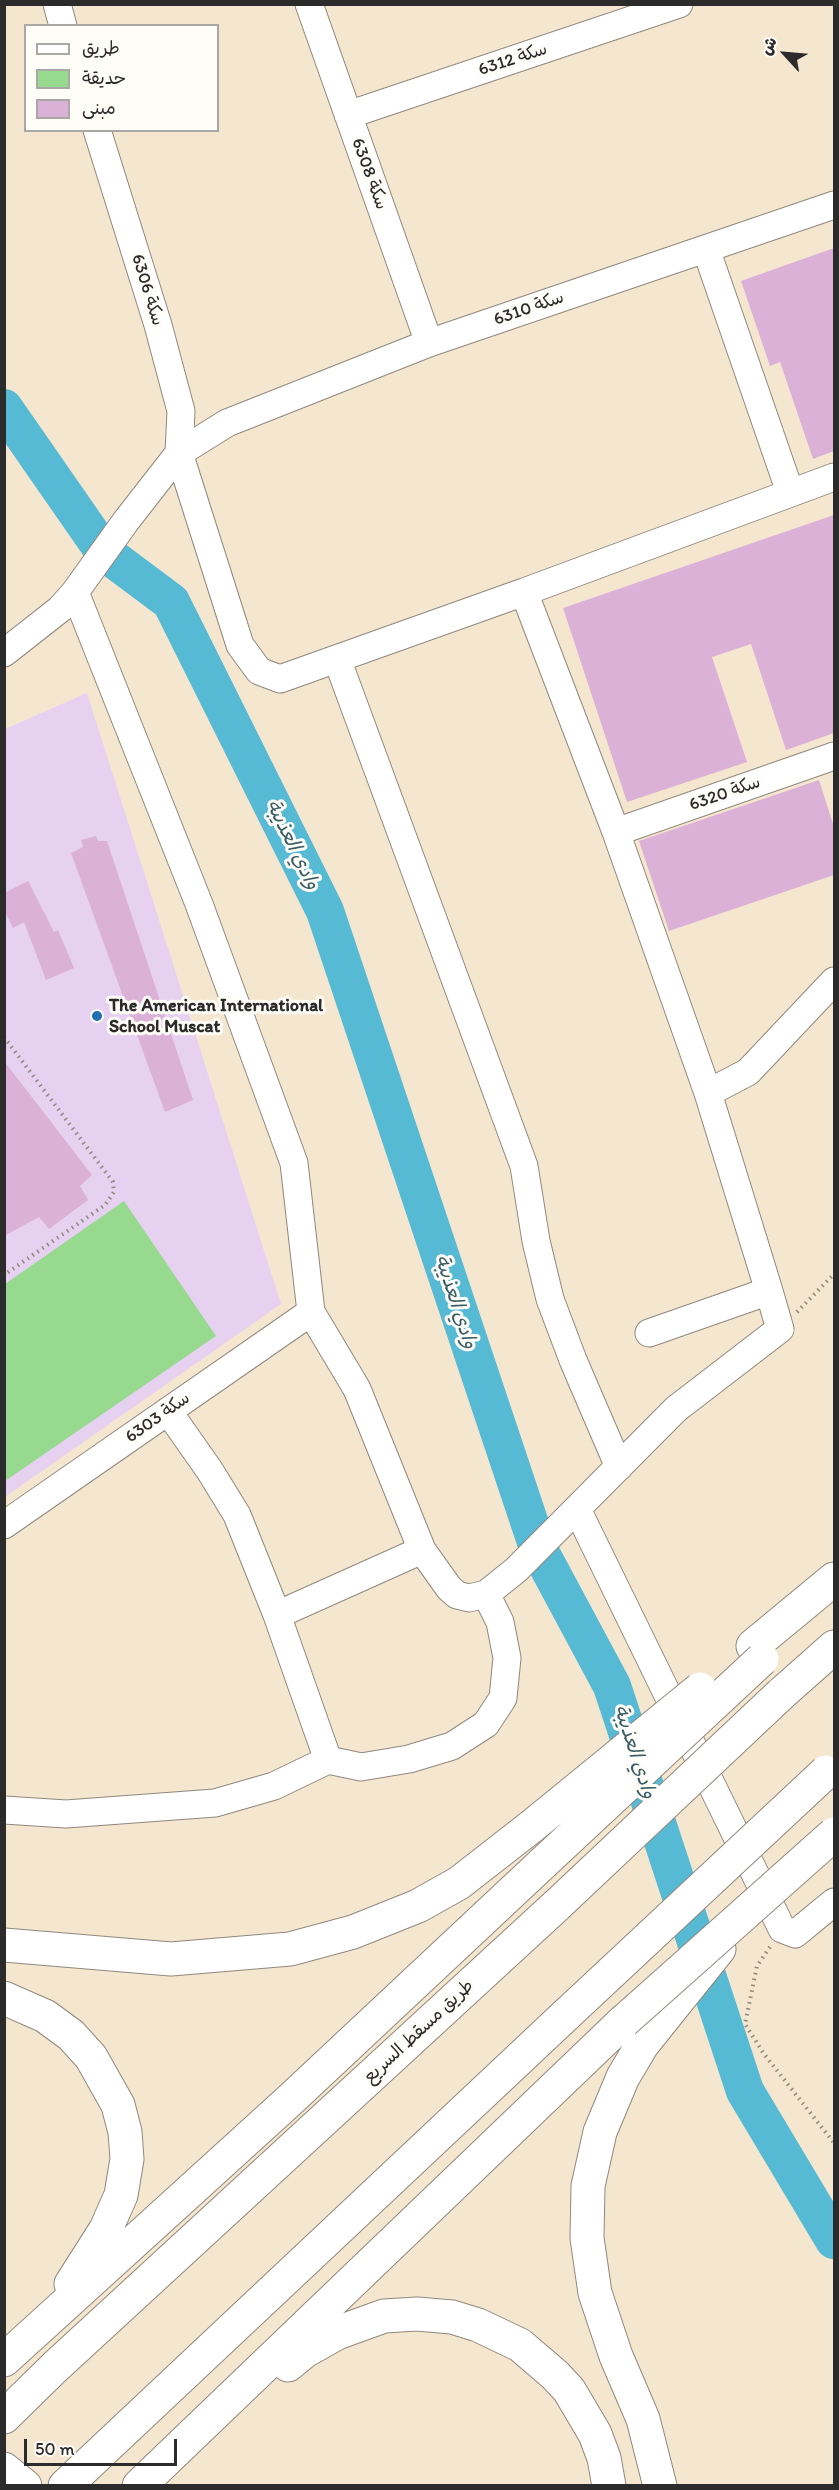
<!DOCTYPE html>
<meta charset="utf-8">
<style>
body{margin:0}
#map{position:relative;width:839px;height:2490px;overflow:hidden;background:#f5e6cf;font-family:Itim,"Playpen Sans Arabic",sans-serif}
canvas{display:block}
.frame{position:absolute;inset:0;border:6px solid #2b2b2b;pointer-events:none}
.legend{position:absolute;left:24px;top:24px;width:195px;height:108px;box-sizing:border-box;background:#fdfcf7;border:2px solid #a9a8a5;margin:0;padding:8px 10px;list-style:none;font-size:18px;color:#2b2b2b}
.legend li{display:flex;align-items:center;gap:12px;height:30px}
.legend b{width:30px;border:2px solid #a9a8a5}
.north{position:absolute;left:755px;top:24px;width:60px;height:60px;-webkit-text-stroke:4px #fdfcf7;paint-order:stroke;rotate:296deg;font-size:16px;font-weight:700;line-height:24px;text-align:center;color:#2b2b2b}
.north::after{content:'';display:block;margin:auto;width:21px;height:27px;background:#2b2b2b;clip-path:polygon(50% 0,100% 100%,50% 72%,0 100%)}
.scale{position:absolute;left:24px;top:2439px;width:153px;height:27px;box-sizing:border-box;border:3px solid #2b2b2b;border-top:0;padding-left:8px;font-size:18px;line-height:21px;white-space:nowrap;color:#2b2b2b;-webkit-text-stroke:4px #fdfcf7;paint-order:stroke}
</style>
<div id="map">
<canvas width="839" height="2490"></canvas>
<div class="frame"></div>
<ul class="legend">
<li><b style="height:8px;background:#fff"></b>طريق</li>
<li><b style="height:16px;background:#98d990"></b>حديقة</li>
<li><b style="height:16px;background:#dbb1d7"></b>مبنى</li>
</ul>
<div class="north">ش</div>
<div class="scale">50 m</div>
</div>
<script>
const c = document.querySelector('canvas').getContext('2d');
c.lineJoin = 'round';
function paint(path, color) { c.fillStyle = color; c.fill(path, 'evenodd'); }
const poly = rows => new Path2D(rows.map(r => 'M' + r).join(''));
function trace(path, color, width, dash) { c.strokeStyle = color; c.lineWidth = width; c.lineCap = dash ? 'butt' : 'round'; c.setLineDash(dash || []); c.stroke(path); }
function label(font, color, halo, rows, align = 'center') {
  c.font = font + ' Itim,"Playpen Sans Arabic",sans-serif'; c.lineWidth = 6; c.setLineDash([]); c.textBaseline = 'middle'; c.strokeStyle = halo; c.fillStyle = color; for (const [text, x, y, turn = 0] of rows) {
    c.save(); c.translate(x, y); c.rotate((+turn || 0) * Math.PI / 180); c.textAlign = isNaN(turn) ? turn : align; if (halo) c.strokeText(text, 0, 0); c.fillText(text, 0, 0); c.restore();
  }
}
paint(poly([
 [87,693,281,1304,5,1497,5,729]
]), '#e6d2f0');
paint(poly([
 [124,1201,216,1336,5,1481,5,1284]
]), '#98d990');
trace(poly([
 [4,408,104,552,171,602,325,911,538,1548,612,1686,745,2091,834,2240]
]), '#56bad5', 38);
paint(poly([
 [834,248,834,451,813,459,780,362,770,366,741,281],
 [834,515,834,733,786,750,751,644,712,657,747,762,627,802,563,608],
 [819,780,834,827,834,875,669,931,639,841],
 [96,836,98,841,107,841,193,1100,165,1112,71,853,83,847,81,840],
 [28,881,54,932,58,930,74,968,46,980,24,922,13,928,4,910,4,893],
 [4,1061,92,1175,80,1186,88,1200,49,1229,39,1217,4,1236]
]), '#dbb1d7');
const minor = poly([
 [57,4,63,26],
 [309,4,429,343],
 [348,115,679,4],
 [97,130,158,325,181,411,179,453,240,645,259,671,280,679,524,592],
 [706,249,790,492],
 [75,592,199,904,294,1163,311,1312,357,1389,422,1550,449,1588,457,1595,469,1598,486,1594,516,1570,676,1409,780,1329,769,1291],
 [4,653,60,609,75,592,126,521,179,453,227,423,429,343,834,205],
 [337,659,524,1166,536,1241,550,1299,573,1360,619,1467],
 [616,832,834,756],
 [708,1093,748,1072,834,981],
 [649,1333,769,1291,708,1093,616,832,524,592,834,477],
 [577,1509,782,1929,795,1934,834,1902],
 [4,1525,311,1312],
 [277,1615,422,1550],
 [328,1760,361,1767,409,1759,452,1746,486,1724,503,1698,507,1658,500,1622,486,1594],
 [4,1810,66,1814,215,1803,274,1786,328,1760,277,1615,237,1515,210,1471,168,1411]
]);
const major = poly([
 [4,2469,25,2486]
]);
const highway = poly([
 [753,1646,834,1579],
 [781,1694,834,1647],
 [4,1945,171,1959,290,1949,353,1932,418,1906,459,1883,532,1826],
 [4,1998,45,2016,71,2035,91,2057,118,2105,125,2132,127,2159,121,2195,106,2229,71,2284],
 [4,2360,290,2100,543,1863],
 [288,2365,305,2351,337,2333,384,2316,417,2314,452,2317,478,2325,520,2345,555,2375,569,2390,595,2434,604,2458,609,2486],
 [4,2417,55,2367,557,1905],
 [65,2486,568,2013],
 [139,2486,624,2021],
 [660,2486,643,2419,616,2356,595,2293,587,2238,588,2186,600,2132,623,2077,642,2045,719,1949]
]);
trace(minor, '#90887d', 29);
trace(major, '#90887d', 35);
trace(highway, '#90887d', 35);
trace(poly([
 [4,1037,113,1182,114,1192,105,1205,4,1275],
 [797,1312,834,1274],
 [770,1947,757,1966,745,2024,764,2054,834,2143]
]), '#90887d', 4, [1.5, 4.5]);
trace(minor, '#fff', 27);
trace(major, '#fff', 33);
trace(highway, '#fff', 33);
const highwayBridge = poly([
 [532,1826,700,1689],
 [543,1863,762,1659],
 [557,1905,781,1694],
 [568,2013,826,1772],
 [624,2021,834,1834]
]);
trace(highwayBridge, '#90887d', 35, []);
trace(highwayBridge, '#fff', 33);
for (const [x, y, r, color] of [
 [97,1016,6,"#1f6fb2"]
]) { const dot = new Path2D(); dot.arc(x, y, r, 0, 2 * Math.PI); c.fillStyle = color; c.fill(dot); trace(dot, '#fdfcf7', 2); }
label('18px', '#2b2b2b', '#fdfcf7', [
 ["سكة 6312",513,60,-18],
 ["سكة 6308",369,174,70],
 ["سكة 6306",147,290,73],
 ["سكة 6310",529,309,-19],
 ["سكة 6320",725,794,-19],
 ["سكة 6303",158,1418,-35],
 ["طريق مسقط السريع",419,2032,-43]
]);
label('bold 18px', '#2b2b2b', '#fdfcf7', [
 ["The American International",109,1006],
 ["School Muscat",109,1027]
], 'left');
label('italic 20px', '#3a5d66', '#fdfcf7', [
 ["وادي العذيبة",292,845,64],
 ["وادي العذيبة",455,1302,72],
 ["وادي العذيبة",634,1752,72]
]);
</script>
